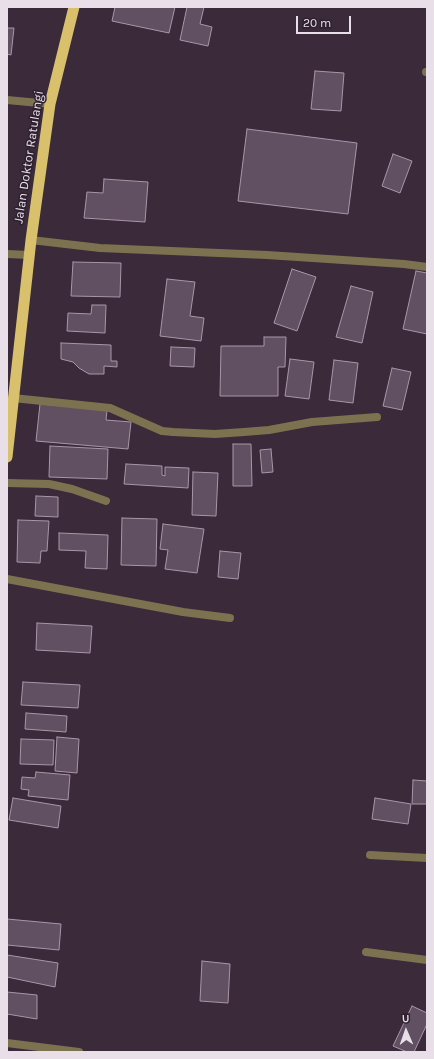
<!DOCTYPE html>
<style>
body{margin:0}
#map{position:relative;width:434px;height:1059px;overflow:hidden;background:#3a2a3a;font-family:Karla,sans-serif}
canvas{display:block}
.frame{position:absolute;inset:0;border:8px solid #e9dfe9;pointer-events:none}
.north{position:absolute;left:386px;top:1011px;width:40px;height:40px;-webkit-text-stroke:3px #2f2130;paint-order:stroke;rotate:358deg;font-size:11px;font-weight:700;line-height:16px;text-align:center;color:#e9dfe9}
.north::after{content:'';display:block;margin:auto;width:14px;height:18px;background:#e9dfe9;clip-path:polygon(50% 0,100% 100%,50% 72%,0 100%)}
.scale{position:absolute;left:296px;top:16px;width:55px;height:18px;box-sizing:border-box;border:2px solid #e9dfe9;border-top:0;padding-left:5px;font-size:12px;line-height:14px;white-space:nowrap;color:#e9dfe9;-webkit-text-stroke:3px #2f2130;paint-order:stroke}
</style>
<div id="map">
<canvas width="434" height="1059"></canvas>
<div class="frame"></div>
<div class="north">U</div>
<div class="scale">20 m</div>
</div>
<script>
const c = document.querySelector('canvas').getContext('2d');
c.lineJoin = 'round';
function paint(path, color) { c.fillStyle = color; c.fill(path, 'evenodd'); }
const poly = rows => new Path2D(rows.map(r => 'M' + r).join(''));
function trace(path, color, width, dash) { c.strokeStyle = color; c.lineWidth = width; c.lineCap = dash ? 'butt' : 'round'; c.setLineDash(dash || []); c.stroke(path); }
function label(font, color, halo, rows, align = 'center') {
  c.font = font + ' Karla,sans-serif'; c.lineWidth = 3; c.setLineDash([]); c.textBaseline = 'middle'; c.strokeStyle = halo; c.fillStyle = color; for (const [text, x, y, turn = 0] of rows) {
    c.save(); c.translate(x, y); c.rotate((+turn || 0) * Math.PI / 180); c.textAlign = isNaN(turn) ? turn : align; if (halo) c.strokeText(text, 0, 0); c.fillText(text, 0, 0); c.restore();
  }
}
const building = poly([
 [115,7,175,7,169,33,112,21,115,7],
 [187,7,204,7,200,24,212,27,208,46,180,40,187,7],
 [7,28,14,28,11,55,7,54,7,28],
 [315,71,344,73,341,111,311,109,315,71],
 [247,129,357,143,348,214,238,201,247,129],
 [393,154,412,161,400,193,382,186,393,154],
 [104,179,148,182,145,222,84,218,87,192,103,193,104,179],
 [73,262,121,263,120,297,71,296,73,262],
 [292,269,316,277,297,331,274,323,292,269],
 [416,271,427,273,427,334,403,329,416,271],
 [167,279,195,282,190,316,204,318,201,341,160,336,167,279],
 [351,286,373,292,362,343,336,337,351,286],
 [92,305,106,305,105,333,67,331,68,313,91,314,92,305],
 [264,337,286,337,285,367,278,367,278,396,220,396,221,346,264,346,264,337],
 [61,343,111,345,111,361,117,361,117,367,104,366,104,374,89,374,79,368,73,362,61,359,61,343],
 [171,347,195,348,194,367,170,366,171,347],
 [290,359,314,362,309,399,285,396,290,359],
 [334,360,358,363,353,403,329,400,334,360],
 [392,368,411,372,402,410,383,406,392,368],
 [40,404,107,410,106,420,131,422,128,449,36,441,40,404],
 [233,444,251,444,252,486,233,486,233,444],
 [50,446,108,449,107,479,49,477,50,446],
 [271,449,273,472,262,473,260,450,271,449],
 [126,464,162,466,162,475,165,476,165,467,189,468,188,488,124,484,126,464],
 [193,472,218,473,216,516,192,515,193,472],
 [36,496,58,497,58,517,35,516,36,496],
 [122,518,157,519,156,566,121,565,122,518],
 [18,520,49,521,47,551,41,551,40,563,17,562,18,520],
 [163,524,204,529,197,573,165,569,168,550,160,549,163,524],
 [59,533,108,535,107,569,85,568,86,551,59,550,59,533],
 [220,551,241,553,238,579,218,577,220,551],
 [37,623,92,626,90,653,36,650,37,623],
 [23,682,80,685,78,708,21,705,23,682],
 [26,713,67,716,66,732,25,729,26,713],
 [57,737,79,739,77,773,55,771,57,737],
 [21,739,54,740,53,765,20,764,21,739],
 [36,772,70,775,68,800,28,796,29,790,21,789,22,777,35,778,36,772],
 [413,780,427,781,427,804,412,804,413,780],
 [13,798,61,806,58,828,9,820,13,798],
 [375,798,411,804,408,824,372,819,375,798],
 [7,919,61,924,59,950,7,945,7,919],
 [7,955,58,963,55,987,7,977,7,955],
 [202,961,230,964,228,1003,200,1001,202,961],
 [7,992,37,995,37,1019,7,1014,7,992],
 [412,1006,427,1013,427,1024,414,1052,407,1052,393,1046,412,1006]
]);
paint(building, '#615062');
trace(building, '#a996a9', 1);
trace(poly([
 [426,72,427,72],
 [7,100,50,104],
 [31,240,100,248,267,255,404,264,427,267],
 [7,254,29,255],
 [13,398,110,408,162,431,173,432,215,434,244,432,269,430,312,422,377,417],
 [7,483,49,484,72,489,106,501],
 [7,579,183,612,230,618],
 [370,855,427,858],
 [366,952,427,960],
 [7,1043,79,1052]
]), '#7d724f', 8);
trace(poly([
 [7,457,31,240,50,104,74,7]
]), '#d8c06c', 11);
label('13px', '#e9dfe9', '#2f2130', [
 ["Jalan Doktor Ratulangi",29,157,-81]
]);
</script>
